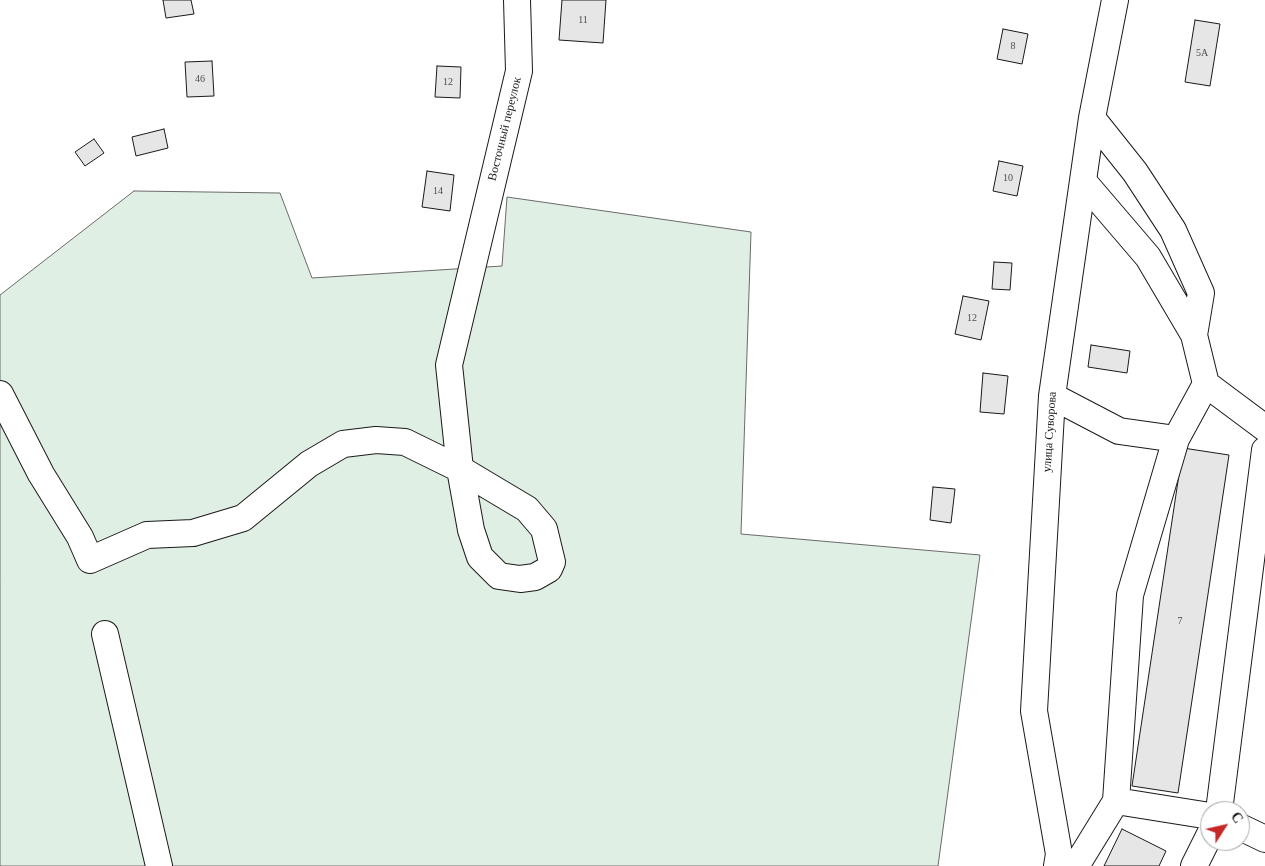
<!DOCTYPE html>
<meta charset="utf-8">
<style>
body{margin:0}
#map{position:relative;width:1265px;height:866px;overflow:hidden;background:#fff;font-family:Georgia,serif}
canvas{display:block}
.north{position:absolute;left:1200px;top:801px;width:50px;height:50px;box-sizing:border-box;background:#fff;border:1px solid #a3a3a3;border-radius:50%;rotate:55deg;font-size:14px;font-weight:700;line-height:20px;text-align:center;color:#1a1a1a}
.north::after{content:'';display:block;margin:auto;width:18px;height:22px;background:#c62828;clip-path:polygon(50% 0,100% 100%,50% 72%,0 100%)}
</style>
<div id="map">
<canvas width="1265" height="866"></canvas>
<div class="north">С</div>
</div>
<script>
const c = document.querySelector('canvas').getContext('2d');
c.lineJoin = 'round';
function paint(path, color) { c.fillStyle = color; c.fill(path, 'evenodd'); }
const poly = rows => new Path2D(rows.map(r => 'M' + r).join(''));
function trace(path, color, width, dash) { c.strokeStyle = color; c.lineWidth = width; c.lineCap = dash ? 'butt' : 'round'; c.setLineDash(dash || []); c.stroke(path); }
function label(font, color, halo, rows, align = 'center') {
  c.font = font + ' Georgia,serif'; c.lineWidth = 4; c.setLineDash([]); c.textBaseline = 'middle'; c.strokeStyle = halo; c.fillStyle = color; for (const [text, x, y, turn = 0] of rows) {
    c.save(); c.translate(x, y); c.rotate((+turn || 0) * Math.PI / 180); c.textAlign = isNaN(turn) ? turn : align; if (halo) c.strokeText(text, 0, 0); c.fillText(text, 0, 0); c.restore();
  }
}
const green = poly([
 [134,191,280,193,312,278,502,266,507,197,751,232,741,534,980,555,938,866,0,866,0,295,134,191]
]);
paint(green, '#e0efe3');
trace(green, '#6a6a6a', 1);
const building = poly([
 [163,0,191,0,194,14,166,18,163,0],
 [562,0,606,0,603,43,559,40,562,0],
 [1195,20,1220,24,1210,86,1185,82,1195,20],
 [1003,29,1028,34,1022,64,997,59,1003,29],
 [212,61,214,96,187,97,185,62,212,61],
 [437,66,461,67,460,98,435,97,437,66],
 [164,129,168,148,136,156,132,137,164,129],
 [94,139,104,153,85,166,75,152,94,139],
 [999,161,1023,166,1017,196,993,191,999,161],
 [427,171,454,175,450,211,422,207,427,171],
 [994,262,1012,263,1010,290,992,289,994,262],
 [963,296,989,301,981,340,955,334,963,296],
 [1091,345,1130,351,1127,373,1088,367,1091,345],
 [983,373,1008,376,1004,414,980,412,983,373],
 [1183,448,1229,455,1178,793,1132,786,1183,448],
 [933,487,955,489,951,523,930,520,933,487],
 [1122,829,1166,851,1159,866,1104,866,1122,829]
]);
paint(building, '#e6e6e6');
trace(building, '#1a1a1a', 1);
const minor = poly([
 [1092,118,1135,172,1173,230,1201,293,1194,335],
 [1206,384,1265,428],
 [0,394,41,474,80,537,90,560,147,535,193,533,243,518,309,464,343,444,376,440,405,442,460,469,527,509,544,529,552,562,549,569,535,577,520,579,499,576,480,557,471,530,460,469,449,365,519,71,517,0],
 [1052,396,1119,431,1176,439],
 [105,634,159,866],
 [1116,801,1210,816],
 [1219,811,1265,450],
 [1240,827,1265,839],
 [1057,866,1059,854,1034,711,1052,396,1092,118,1115,0],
 [1076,866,1116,801,1130,595,1176,439,1206,384,1194,335,1148,257,1083,181],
 [1194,866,1210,834]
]);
trace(minor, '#1a1a1a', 28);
trace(minor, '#fff', 26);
label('10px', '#4d4d4d', null, [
 ["11",583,20],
 ["8",1013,46],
 ["5А",1202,53],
 ["46",200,79],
 ["12",448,82],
 ["10",1008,178],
 ["14",438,191],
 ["12",972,318],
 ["7",1180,621]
]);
label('12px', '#1a1a1a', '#fff', [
 ["Восточный переулок",505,129,-76],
 ["улица Суворова",1050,432,-86]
]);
</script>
